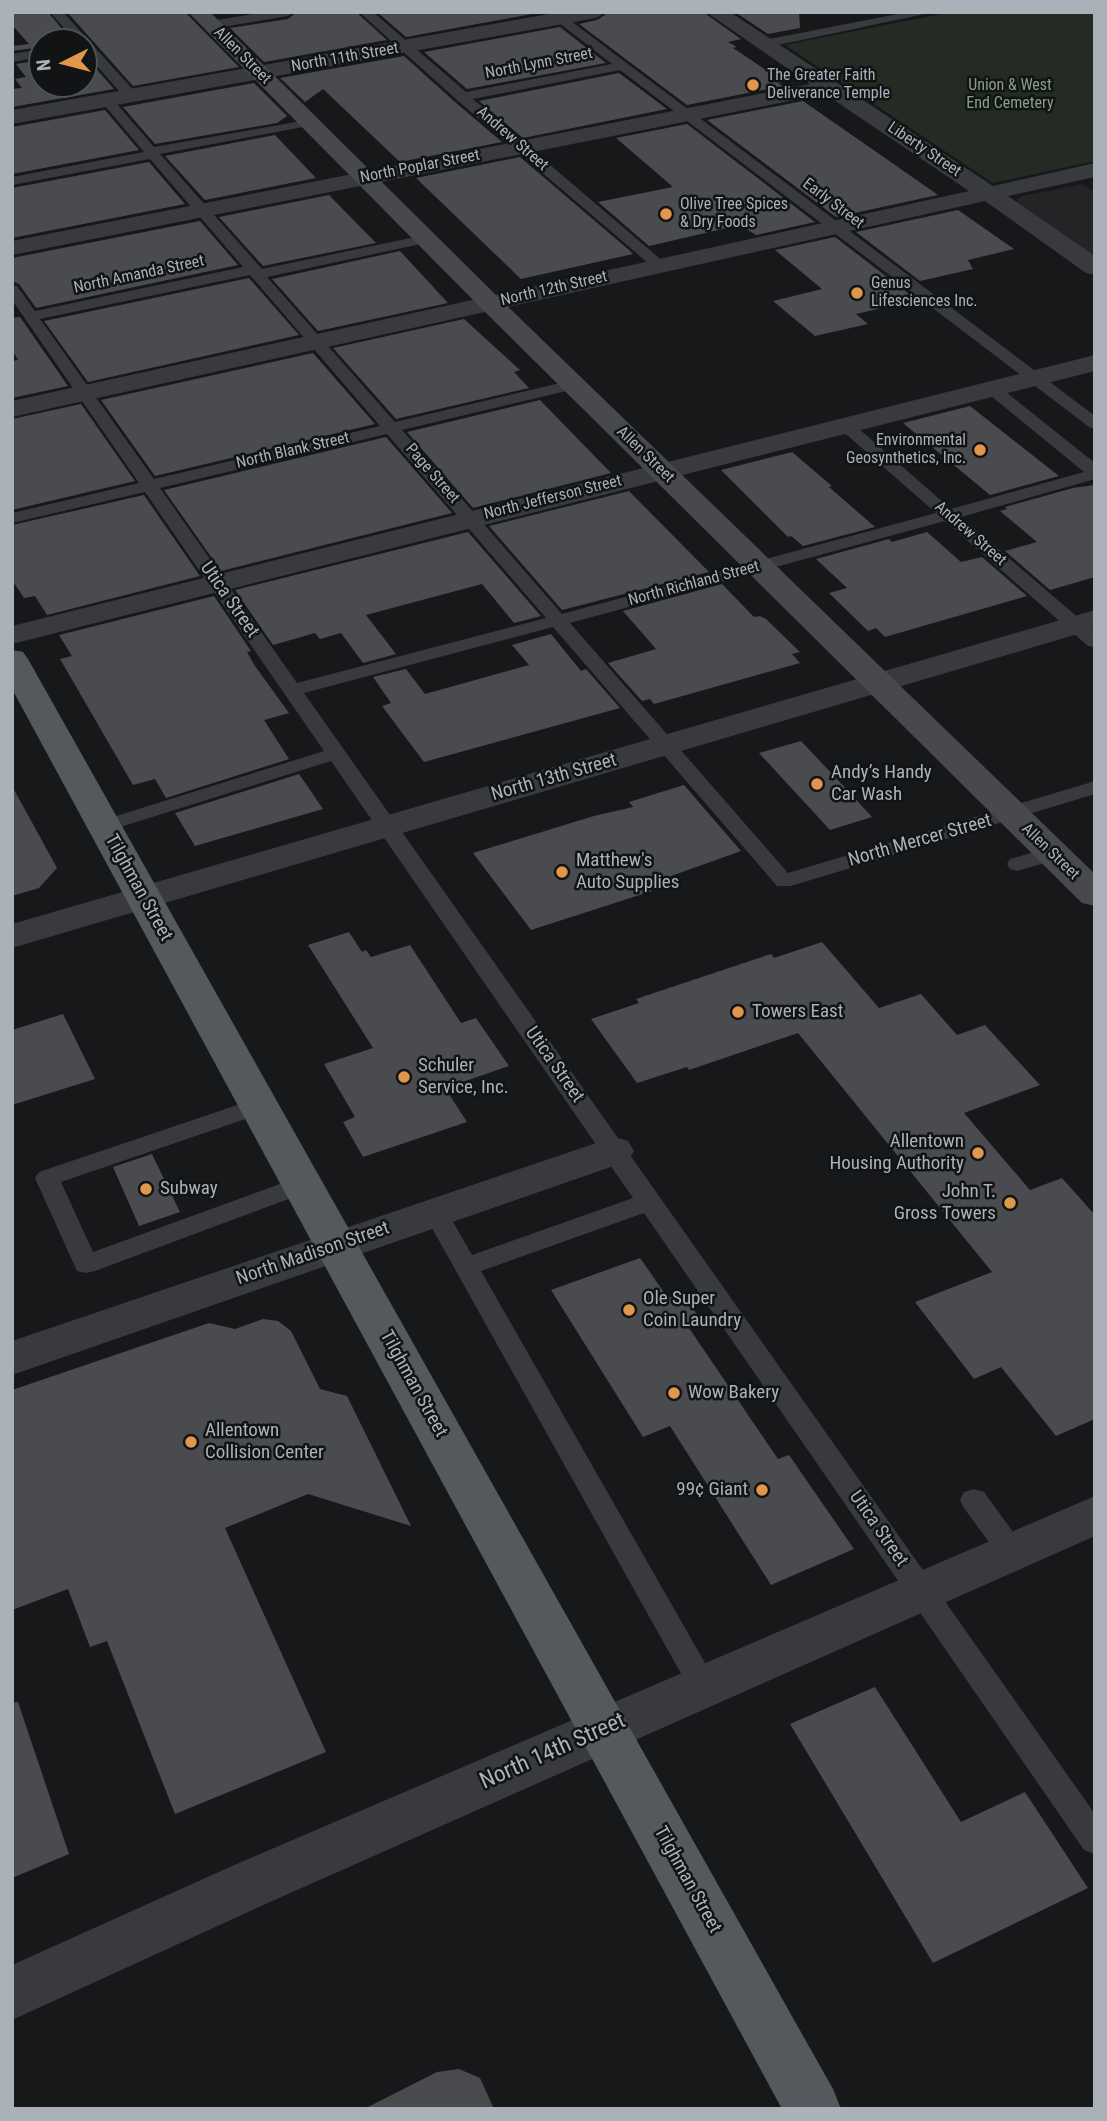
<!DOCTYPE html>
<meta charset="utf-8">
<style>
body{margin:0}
#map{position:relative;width:1107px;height:2121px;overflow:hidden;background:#171819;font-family:"Roboto Condensed",sans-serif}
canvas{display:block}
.frame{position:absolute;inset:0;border:14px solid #abb1b8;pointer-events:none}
.north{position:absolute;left:28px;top:28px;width:70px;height:70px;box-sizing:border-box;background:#121314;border:2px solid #4f5256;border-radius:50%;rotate:264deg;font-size:19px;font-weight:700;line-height:28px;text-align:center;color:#abb1b8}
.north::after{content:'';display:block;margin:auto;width:24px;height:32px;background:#e09749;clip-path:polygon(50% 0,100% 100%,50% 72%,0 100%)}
</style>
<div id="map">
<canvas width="1107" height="2121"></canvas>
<div class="frame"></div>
<div class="north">N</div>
</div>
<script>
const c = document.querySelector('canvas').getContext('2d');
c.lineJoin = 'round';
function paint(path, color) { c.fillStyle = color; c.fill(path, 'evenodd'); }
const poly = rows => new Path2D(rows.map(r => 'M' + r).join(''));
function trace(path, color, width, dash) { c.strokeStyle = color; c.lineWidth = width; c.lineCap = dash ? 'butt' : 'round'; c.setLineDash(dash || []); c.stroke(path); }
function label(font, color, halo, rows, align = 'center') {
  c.font = font + ' "Roboto Condensed",sans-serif'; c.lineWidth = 5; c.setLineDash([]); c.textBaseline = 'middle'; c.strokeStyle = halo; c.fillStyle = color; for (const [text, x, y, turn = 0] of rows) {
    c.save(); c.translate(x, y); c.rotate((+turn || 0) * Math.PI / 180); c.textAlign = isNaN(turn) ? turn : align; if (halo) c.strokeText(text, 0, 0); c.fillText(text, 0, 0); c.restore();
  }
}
paint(poly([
 [1083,184,1095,192,1095,256,1018,204,1017,199,1022,196]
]), '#232426');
paint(poly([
 [951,12,1095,12,1095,161,993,183,785,45]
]), '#242b24');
paint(poly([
 [12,12,48,12,73,42,42,42,42,47,12,51,12,46,29,44,12,25],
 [67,12,185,12,239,67,133,86],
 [297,12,356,12,387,40,264,62,230,28,288,19],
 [377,12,543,12,406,37],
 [609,12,703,12,741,39,728,42,737,47,733,48,784,82,778,83,783,86,687,105,579,24,597,20],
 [735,12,799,12,800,28,768,34],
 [560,27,606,63,467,89,424,52],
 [84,55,114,89,12,107,12,89,22,88,15,79,26,77,16,64,42,60,42,84,84,84],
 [404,56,455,102,502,142,400,162,323,89,305,102,280,78],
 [619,73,667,109,523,138,479,101],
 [254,83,287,116,277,123,155,144,123,107],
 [803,101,931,190,938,195,836,217,707,120],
 [105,110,139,150,12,174,12,127],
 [687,124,815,222,756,235,740,225,649,246,598,202,673,187,616,138],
 [275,135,316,178,205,200,165,156],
 [520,157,629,250,633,254,521,279,416,178],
 [149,162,185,204,12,238,12,188],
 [329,195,376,243,263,266,219,217],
 [958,210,1014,249,968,260,973,269,920,281,856,232],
 [200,221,238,265,36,308,19,284,12,281,12,258],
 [835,237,917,300,856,314,868,324,815,336,773,301,822,289,775,250],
 [400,251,448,303,318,331,272,279],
 [249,278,299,335,88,382,44,321],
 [20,317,68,386,12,398,12,361,18,360,12,350,12,318],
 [464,319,520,370,514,372,529,388,396,419,333,348],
 [313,353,375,424,155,476,101,400],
 [540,400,611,473,473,508,407,432],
 [81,404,135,481,12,510,12,419],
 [970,406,1059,476,990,495,903,423],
 [386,437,452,513,221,571,164,490],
 [792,452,832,486,829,487,875,527,803,546,791,536,788,537,721,470],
 [1095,485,1095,577,1050,590,1005,551,1037,542,1000,511,1007,509,1005,507,1073,488],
 [629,491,709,572,562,610,489,526],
 [144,495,200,576,47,615,35,596,24,598,12,580,12,525],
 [468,532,541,616,514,623,482,584,366,615,396,654,363,663,341,633,320,639,315,633,273,645,235,590],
 [927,532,961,562,982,557,1027,596,885,637,876,628,868,631,829,593,847,588,816,559,889,539,892,542],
 [722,584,754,617,760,616,766,619,800,652,792,654,800,663,654,704,650,699,642,701,608,663,656,649,623,611],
 [214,596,251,651,247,652,255,666,289,713,264,720,289,759,166,798,155,779,133,785,60,659,72,656,59,635],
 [551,634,581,671,586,669,620,708,424,762,382,706,391,703,373,677,406,669,425,694,529,665,512,645],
 [801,741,837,779,872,817,830,830,759,753],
 [299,774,323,809,195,846,175,813],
 [684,785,741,851,646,885,652,891,531,930,473,853,594,816,633,807,629,802],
 [12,786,57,868,39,888,12,896],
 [349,932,362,952,366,950,371,957,410,945,461,1023,476,1018,509,1066,445,1088,467,1122,363,1157,343,1122,355,1117,324,1064,373,1048,308,945],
 [822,942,879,1008,921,994,957,1035,985,1025,1040,1085,964,1113,1030,1190,1062,1178,1095,1215,1095,1419,1056,1436,1001,1367,974,1379,915,1302,992,1272,798,1033,689,1070,687,1067,637,1083,591,1019,639,1003,636,999,771,954,774,958],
 [63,1014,95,1079,12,1105,12,1030],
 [152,1154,180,1212,139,1226,113,1167],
 [640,1258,668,1298,682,1293,703,1323,689,1328,778,1459,789,1455,854,1549,771,1585,670,1426,643,1437,551,1290],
 [263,1319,278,1321,291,1331,320,1389,347,1396,411,1526,308,1494,225,1528,326,1752,175,1814,107,1641,90,1647,68,1589,12,1610,12,1390,209,1323,235,1329],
 [875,1687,961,1822,1025,1792,1088,1888,933,1963,790,1724],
 [18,1702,69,1854,12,1878,12,1703],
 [459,2069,480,2078,494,2109,364,2109,437,2072]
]), '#494b4e');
paint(poly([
 [50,12,63,12,136,93,136,99,126,99,84,51,84,42,76,42,50,12],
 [265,12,294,12,288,16,211,29,205,25,211,21,265,12],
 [359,12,373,12,466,92,612,64,545,12,559,12,1095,416,1095,429,1089,427,620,70,473,99,665,263,667,266,665,269,660,270,655,269,457,100,359,12],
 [908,12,934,12,764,48,758,44,764,40,908,12],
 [42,49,42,57,12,62,12,54,42,49],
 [106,96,111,97,154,147,313,119,315,122,308,126,160,154,262,269,425,235,430,236,432,239,430,242,267,277,395,422,573,380,579,382,581,385,579,388,402,430,562,614,936,513,839,428,837,425,839,422,851,422,951,509,1084,472,985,391,983,388,985,385,997,385,1095,463,1095,479,961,517,1095,632,1095,647,1088,646,945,521,570,623,788,873,1095,781,1095,794,791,886,777,886,553,627,304,693,1095,1814,1095,1854,1084,1850,644,1213,481,1271,713,1677,718,1686,713,1695,703,1699,693,1695,423,1212,426,1206,435,1203,444,1206,472,1255,633,1198,331,761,111,830,104,832,97,830,94,826,97,822,324,751,145,492,12,523,12,513,139,483,12,300,12,285,17,286,35,311,243,267,150,159,12,185,12,177,144,152,100,100,106,96],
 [250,275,380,426,154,479,40,319,250,275],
 [387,434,546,618,297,683,160,488,387,434],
 [1052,847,1059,849,1062,854,1059,859,1017,871,1010,869,1007,864,1010,859,1052,847],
 [258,1098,266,1100,270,1106,266,1112,61,1182,93,1252,302,1176,310,1179,314,1185,310,1191,95,1271,86,1273,77,1271,35,1178,39,1172,258,1098],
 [974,1489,984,1492,1021,1543,1025,1551,1021,1559,1011,1563,1001,1559,964,1508,960,1500,964,1492,974,1489]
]), '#393a3e');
paint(poly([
 [560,12,606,12,596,18,12,124,12,110,560,12],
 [706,12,730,12,993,186,1095,163,1095,177,1008,196,1095,256,1095,275,1086,273,985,201,12,417,12,401,969,191,825,94,12,255,12,241,810,84,706,12],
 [1095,355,1095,371,12,644,12,626,1095,355],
 [1095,610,1095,629,12,948,12,924,1095,610],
 [614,1137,628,1141,634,1151,628,1161,12,1375,12,1341,614,1137],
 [1095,1496,1095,1536,270,1902,12,2020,12,1965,232,1866,1095,1496]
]), '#393a3e');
paint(poly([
 [188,12,210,12,499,298,1095,874,1095,906,1082,903,481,308,188,12]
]), '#47494d');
paint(poly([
 [12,650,23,652,28,659,833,2089,841,2109,782,2109,12,689,12,650]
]), '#55585c');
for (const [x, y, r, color] of [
 [753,85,7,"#e09749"],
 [666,214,7,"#e09749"],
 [857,293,7,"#e09749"],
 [980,450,7,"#e09749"],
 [817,784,7,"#e09749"],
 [562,872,7,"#e09749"],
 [738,1012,7,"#e09749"],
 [404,1077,7,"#e09749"],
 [978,1153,7,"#e09749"],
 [146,1189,7,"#e09749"],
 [1010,1203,7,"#e09749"],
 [629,1310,7,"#e09749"],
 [674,1393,7,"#e09749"],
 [191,1442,7,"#e09749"],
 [762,1490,7,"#e09749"]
]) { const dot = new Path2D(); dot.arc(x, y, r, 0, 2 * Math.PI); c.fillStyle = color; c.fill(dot); trace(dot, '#121314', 2.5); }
label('16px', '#abb1b8', '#121314', [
 ["Allen Street",242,56,45],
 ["North 11th Street",345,58,-10],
 ["North Lynn Street",539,64,-11],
 ["Andrew Street",512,139,41],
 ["Liberty Street",924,150,34],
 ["North Poplar Street",420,167,-11],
 ["Early Street",833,204,37],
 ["North Amanda Street",139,275,-12],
 ["North 12th Street",554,289,-13],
 ["North Blank Street",293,451,-13],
 ["Allen Street",645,455,44],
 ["Page Street",432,474,49],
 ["North Jefferson Street",553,498,-14],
 ["Andrew Street",970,534,41],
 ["North Richland Street",694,584,-15],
 ["Allen Street",1050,852,44]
]);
label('16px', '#abb1b8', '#121314', [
 ["The Greater Faith",767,76],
 ["Deliverance Temple",767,94],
 ["Olive Tree Spices",680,205],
 ["& Dry Foods",680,223],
 ["Genus",871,284],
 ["Lifesciences Inc.",871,302],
 ["Environmental",966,441,"right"],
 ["Geosynthetics, Inc.",966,459,"right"]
], 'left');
label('16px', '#86a084', '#121314', [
 ["Union & West",1010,86],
 ["End Cemetery",1010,104]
]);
label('19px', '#abb1b8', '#121314', [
 ["Utica Street",229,600,55],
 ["North 13th Street",554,778,-16],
 ["North Mercer Street",920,841,-16],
 ["Tilghman Street",138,888,61],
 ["Utica Street",554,1065,55],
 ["North Madison Street",313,1254,-19],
 ["Tilghman Street",413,1384,61],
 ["Utica Street",878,1529,55],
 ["Tilghman Street",687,1880,61]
]);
label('19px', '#abb1b8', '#121314', [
 ["Andy’s Handy",831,773],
 ["Car Wash",831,795],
 ["Matthew's",576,861],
 ["Auto Supplies",576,883],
 ["Towers East",752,1012],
 ["Schuler",418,1066],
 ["Service, Inc.",418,1088],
 ["Allentown",964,1142,"right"],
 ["Housing Authority",964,1164,"right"],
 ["Subway",160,1189],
 ["John T.",996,1192,"right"],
 ["Gross Towers",996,1214,"right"],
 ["Ole Super",643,1299],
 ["Coin Laundry",643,1321],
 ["Wow Bakery",688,1393],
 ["Allentown",205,1431],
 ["Collision Center",205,1453],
 ["99¢ Giant",748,1490,"right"]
], 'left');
label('23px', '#abb1b8', '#121314', [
 ["North 14th Street",553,1752,-24]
]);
</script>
